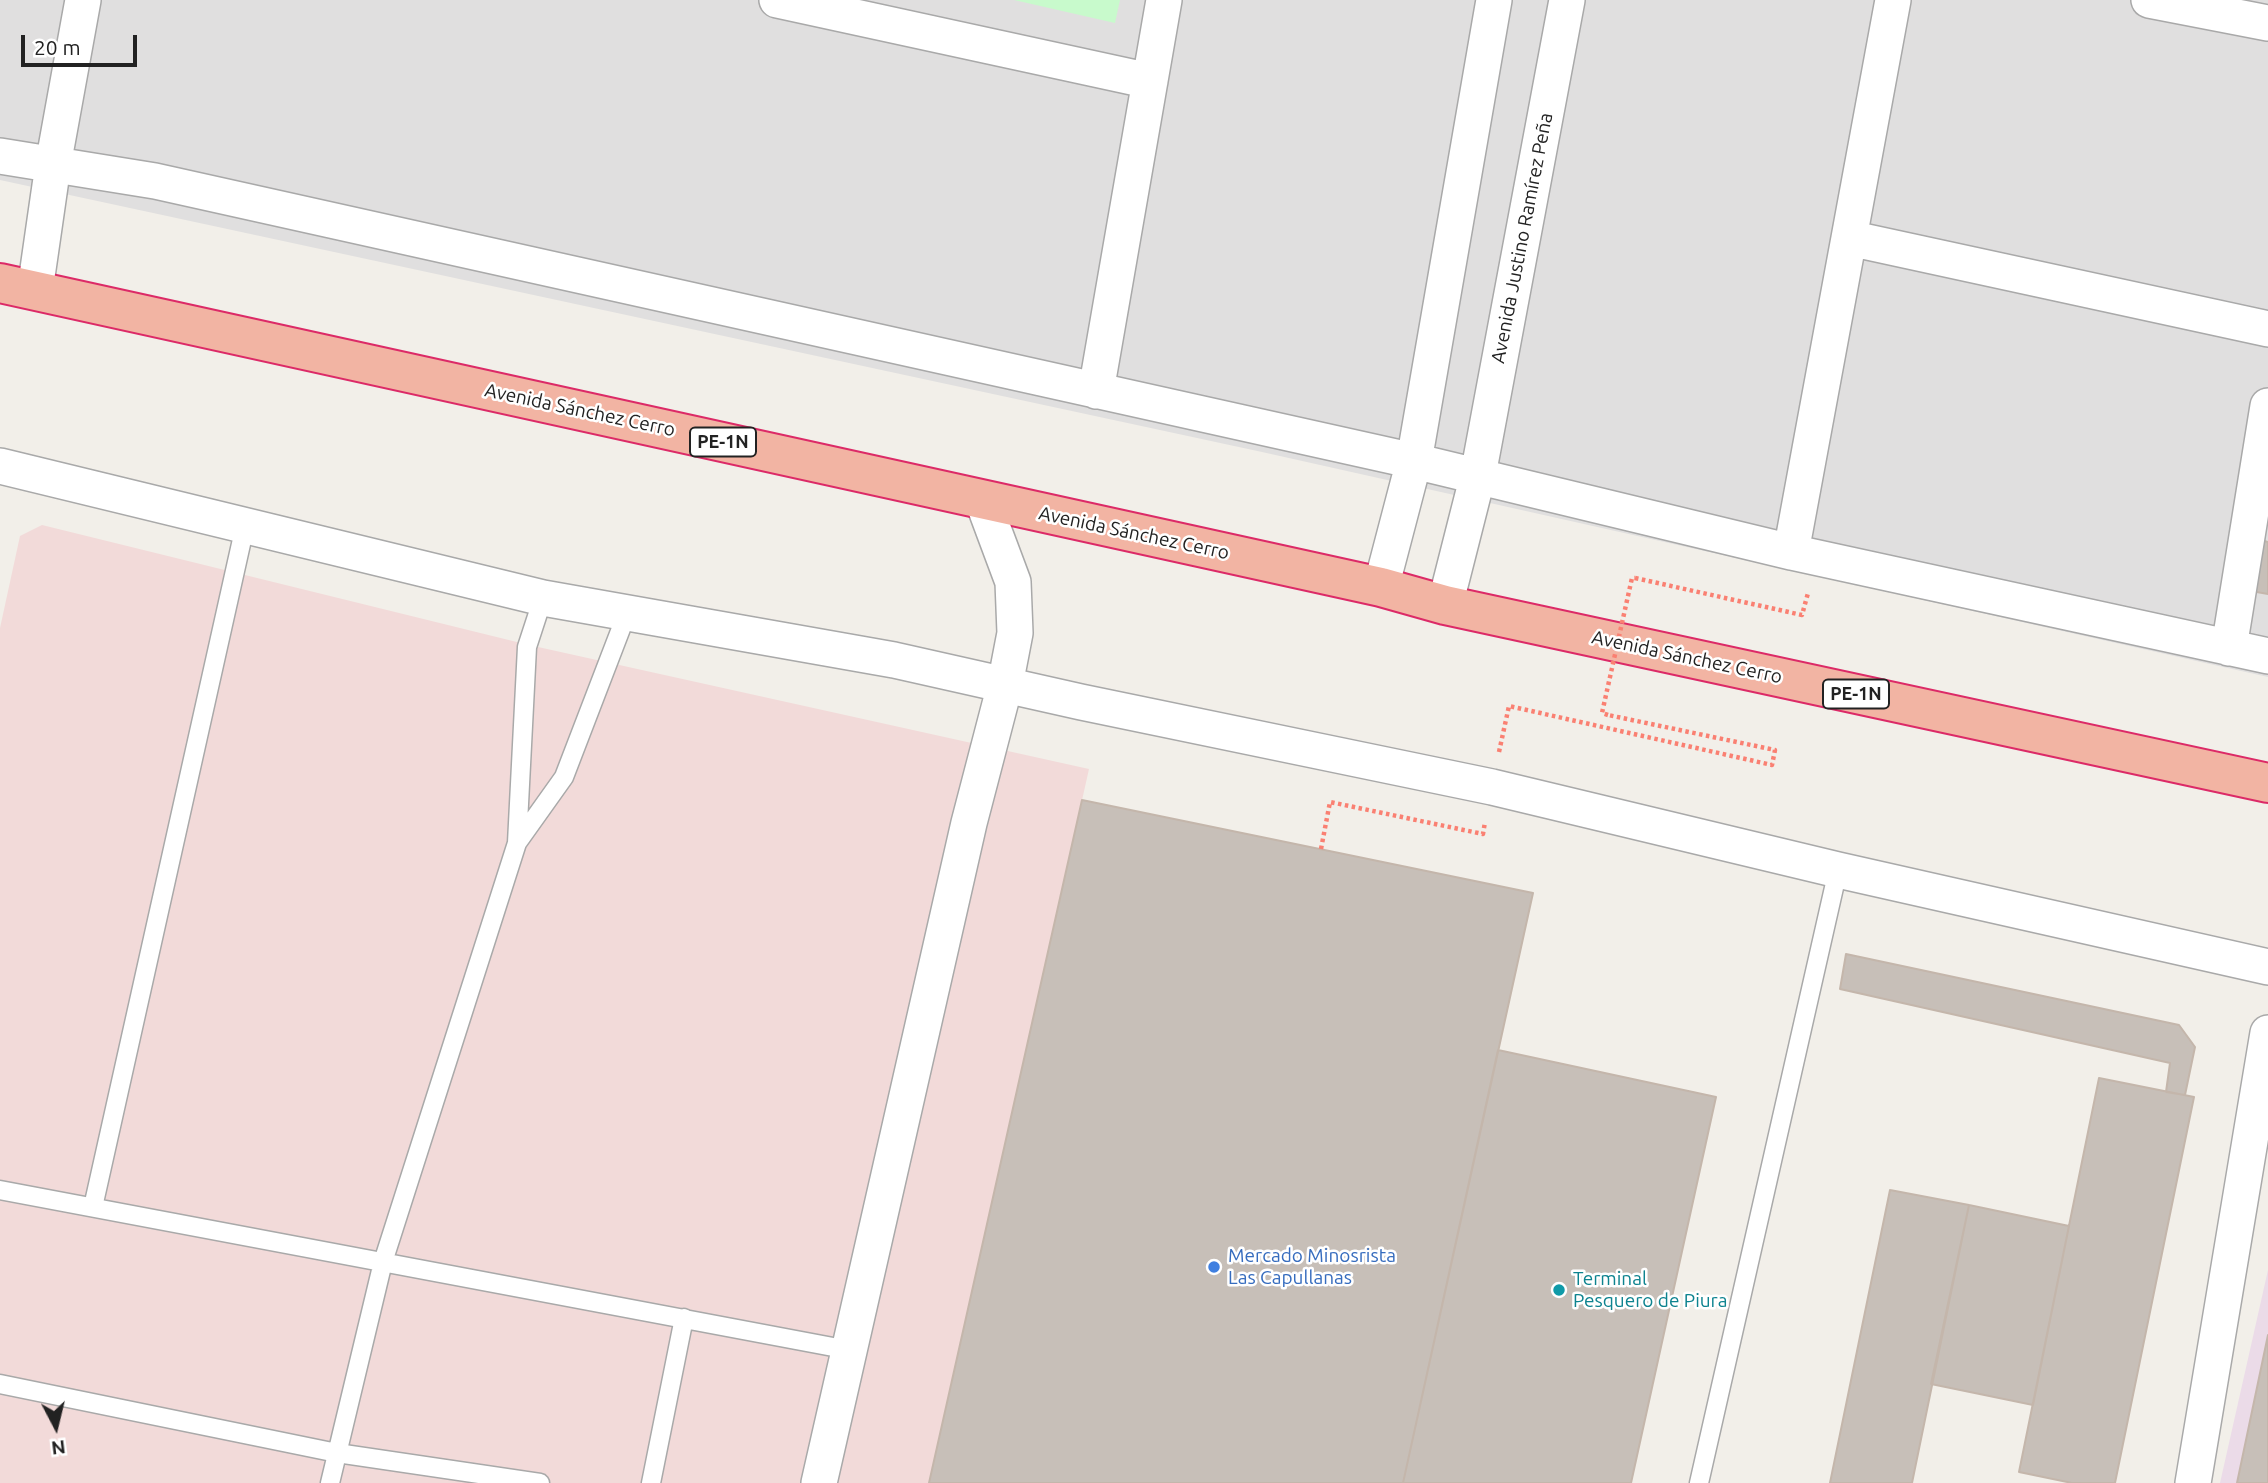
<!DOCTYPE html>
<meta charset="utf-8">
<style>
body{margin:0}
#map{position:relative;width:2268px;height:1483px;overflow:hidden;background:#f2efe9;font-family:Ubuntu,sans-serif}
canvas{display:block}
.north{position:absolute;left:21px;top:1392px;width:70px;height:70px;-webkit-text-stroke:5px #fff;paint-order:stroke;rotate:173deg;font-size:19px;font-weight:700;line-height:28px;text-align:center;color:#222}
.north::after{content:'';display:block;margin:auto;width:24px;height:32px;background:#222;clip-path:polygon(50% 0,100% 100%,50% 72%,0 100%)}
.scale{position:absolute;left:21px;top:35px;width:116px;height:32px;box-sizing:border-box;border:4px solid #222;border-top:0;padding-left:9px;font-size:21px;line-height:24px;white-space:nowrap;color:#222;-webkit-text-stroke:5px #fff;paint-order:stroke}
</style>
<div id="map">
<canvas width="2268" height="1483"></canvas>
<div class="north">N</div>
<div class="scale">20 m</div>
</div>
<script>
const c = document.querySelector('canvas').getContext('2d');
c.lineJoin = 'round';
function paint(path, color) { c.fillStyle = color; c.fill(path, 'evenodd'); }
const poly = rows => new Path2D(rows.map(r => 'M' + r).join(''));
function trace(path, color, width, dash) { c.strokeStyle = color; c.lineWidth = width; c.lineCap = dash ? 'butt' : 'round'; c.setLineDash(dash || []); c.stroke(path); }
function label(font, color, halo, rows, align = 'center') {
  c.font = font + ' Ubuntu,sans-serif'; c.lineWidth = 5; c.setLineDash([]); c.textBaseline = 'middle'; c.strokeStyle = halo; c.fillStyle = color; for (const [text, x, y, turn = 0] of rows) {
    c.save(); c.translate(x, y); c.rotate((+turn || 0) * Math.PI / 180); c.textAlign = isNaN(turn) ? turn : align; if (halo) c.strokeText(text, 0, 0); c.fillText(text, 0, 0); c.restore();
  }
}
paint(poly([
 [0,0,2268,0,2268,677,1262,452,0,180]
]), '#e0dfdf');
paint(poly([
 [42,525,529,645,1089,769,929,1483,0,1483,0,628,20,536]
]), '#f2dad9');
paint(poly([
 [2268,1270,2268,1483,2220,1483]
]), '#ebdbe8');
paint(poly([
 [1014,0,1120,0,1115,23]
]), '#c8facc');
const building = poly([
 [2261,540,2268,542,2268,594,2251,591,2261,540],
 [1082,800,1533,893,1403,1483,929,1483,1082,800],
 [1846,954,2179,1025,2195,1047,2185,1095,2166,1092,2170,1063,1840,989,1846,954],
 [1498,1050,1716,1097,1631,1483,1403,1483,1498,1050],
 [2099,1078,2194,1097,2115,1483,2072,1483,2019,1472,2099,1078],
 [1890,1190,1969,1205,1912,1483,1830,1483,1890,1190],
 [1969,1205,2069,1226,2033,1405,1931,1384,1969,1205],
 [2268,1335,2268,1483,2237,1483,2268,1335]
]);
paint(building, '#c7bfb8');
trace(building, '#c4b6ab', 2);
const service = poly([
 [517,843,564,777,627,613],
 [0,1190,849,1350],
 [93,1207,245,526],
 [0,1384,337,1453,540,1483],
 [330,1483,383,1262,517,843,527,647,543,598],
 [651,1483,684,1318],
 [1699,1483,1838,870]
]);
const minor = poly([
 [777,0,1150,81],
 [2149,0,2268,23],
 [0,156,155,181,1414,461,1791,552,2268,656],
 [1849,238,2268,329],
 [35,290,53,165,83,0],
 [1096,391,1164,0],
 [0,466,543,598,894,660,1081,702,1492,787,1838,870,2268,967],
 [1791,552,1893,0],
 [1381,587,1414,461,1494,0],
 [1445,605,1478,475,1567,0],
 [2229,648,2268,406],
 [819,1483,969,823,1005,685,1015,633,1013,582,982,499],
 [2193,1483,2268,1033]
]);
const trunk = poly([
 [0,283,1381,587,1445,605,2268,783]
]);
trace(service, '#a9a9a9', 21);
trace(minor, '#a9a9a9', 38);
trace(trunk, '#dc2a67', 42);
trace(poly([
 [1635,578,1802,615,1808,593],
 [1499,752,1509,706,1772,765,1775,750,1608,715],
 [1321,849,1330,802,1483,834,1485,822]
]), '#fa8072', 4.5, [3.5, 3.5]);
trace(service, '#fff', 18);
trace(minor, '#fff', 35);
trace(trunk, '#f2b4a3', 38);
trace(poly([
 [1608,715,1602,713,1632,578,1635,578]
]), '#fa8072', 4.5, [3.5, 3.5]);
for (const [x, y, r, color] of [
 [1214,1267,7,"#3f7fe0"],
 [1559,1290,7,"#0f9aa8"]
]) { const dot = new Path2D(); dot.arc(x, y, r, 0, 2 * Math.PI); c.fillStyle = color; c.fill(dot); trace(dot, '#fff', 2.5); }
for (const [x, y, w] of [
 [723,442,66],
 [1856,694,66]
]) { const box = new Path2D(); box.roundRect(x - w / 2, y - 14.5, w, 29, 5); c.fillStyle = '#fff'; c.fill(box); trace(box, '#222', 2); }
label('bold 18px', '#222', null, [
 ["PE-1N",723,442],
 ["PE-1N",1856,694]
]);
label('19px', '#222', '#fff', [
 ["Avenida Justino Ramírez Peña",1522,238,-79],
 ["Avenida Sánchez Cerro",580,410,12],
 ["Avenida Sánchez Cerro",1134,533,12],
 ["Avenida Sánchez Cerro",1687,657,12]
]);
label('19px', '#366cbe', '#fff', [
 ["Mercado Minosrista",1228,1256],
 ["Las Capullanas",1228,1278]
], 'left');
label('19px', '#0d838f', '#fff', [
 ["Terminal",1573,1279],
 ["Pesquero de Piura",1573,1301]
], 'left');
</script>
